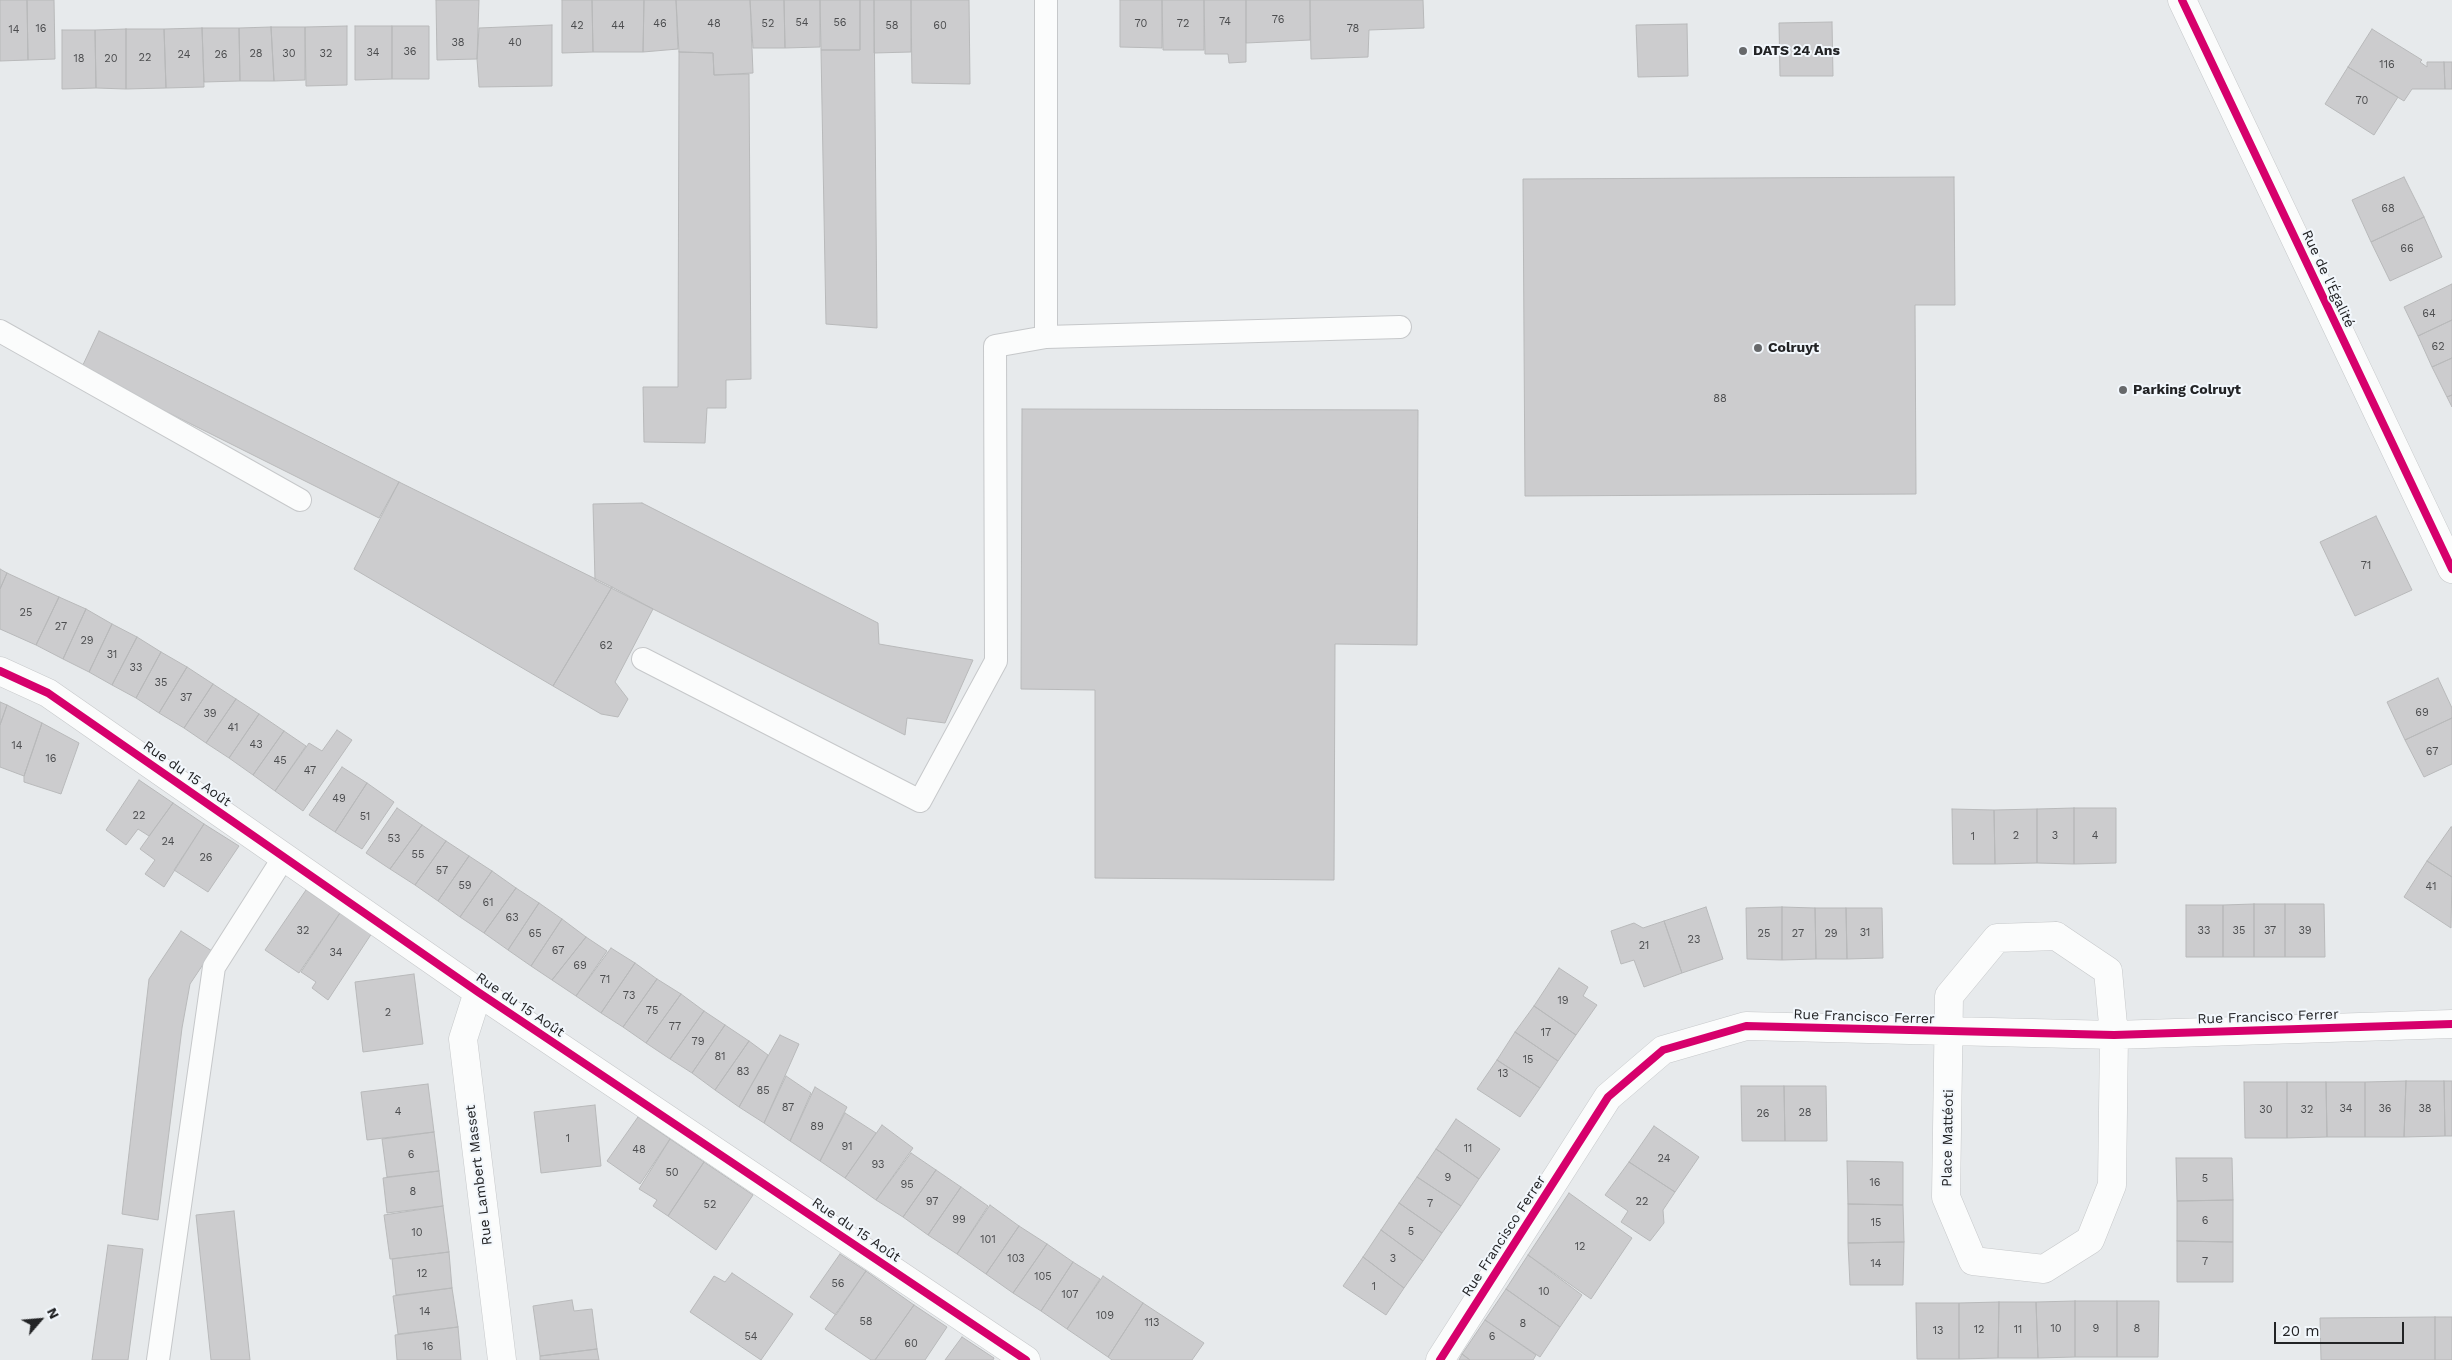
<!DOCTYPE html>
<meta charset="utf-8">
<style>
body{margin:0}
#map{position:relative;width:2452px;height:1360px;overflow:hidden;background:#e7eaec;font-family:"Work Sans",sans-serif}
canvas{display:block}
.north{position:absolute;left:15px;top:1295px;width:50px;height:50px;-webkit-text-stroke:4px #f2f7fc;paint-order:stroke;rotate:63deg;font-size:14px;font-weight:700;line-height:20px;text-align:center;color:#222325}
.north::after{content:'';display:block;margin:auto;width:18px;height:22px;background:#222325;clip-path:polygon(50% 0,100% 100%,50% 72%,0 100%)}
.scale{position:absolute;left:2274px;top:1322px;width:130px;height:22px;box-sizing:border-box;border:2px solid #222325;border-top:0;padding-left:6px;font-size:15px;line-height:18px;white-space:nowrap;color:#222325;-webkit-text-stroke:4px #f2f7fc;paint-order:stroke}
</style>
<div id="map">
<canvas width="2452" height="1360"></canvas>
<div class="north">N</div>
<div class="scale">20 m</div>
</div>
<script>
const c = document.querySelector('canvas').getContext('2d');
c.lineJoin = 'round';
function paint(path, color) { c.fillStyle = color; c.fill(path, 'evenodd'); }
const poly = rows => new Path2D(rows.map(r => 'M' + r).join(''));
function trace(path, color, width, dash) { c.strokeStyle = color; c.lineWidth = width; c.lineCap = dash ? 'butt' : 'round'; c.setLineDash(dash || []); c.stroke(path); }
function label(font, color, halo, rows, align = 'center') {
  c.font = font + ' "Work Sans",sans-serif'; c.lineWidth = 4; c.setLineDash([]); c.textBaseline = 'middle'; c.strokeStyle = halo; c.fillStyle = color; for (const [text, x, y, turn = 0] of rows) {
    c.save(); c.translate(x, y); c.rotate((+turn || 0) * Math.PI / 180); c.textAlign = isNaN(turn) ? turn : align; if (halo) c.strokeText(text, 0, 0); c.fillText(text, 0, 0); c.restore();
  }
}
const building = poly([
 [0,0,27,0,28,60,0,61,0,0],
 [27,0,54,0,55,59,28,60,27,0],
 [436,0,479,0,477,59,437,60,436,0],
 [562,0,592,0,593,52,562,53,562,0],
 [592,0,644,0,643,52,593,52,592,0],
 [644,0,676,0,678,49,643,52,644,0],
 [676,0,750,0,753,73,714,75,713,53,679,52,676,0],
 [750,0,784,0,785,48,753,48,750,0],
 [784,0,820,0,820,47,785,48,784,0],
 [820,0,860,0,860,50,821,50,820,0],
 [860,0,874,0,877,328,826,324,821,50,860,50,860,0],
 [874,0,911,0,911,52,874,53,874,0],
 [911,0,969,0,970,84,912,83,911,0],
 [1120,0,1162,0,1162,48,1120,47,1120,0],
 [1162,0,1204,0,1204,50,1163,50,1162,0],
 [1204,0,1246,0,1246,62,1229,63,1228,54,1205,54,1204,0],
 [1246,0,1310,0,1310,40,1246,43,1246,0],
 [1310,0,1423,0,1424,28,1369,30,1368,57,1311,59,1310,0],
 [1832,22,1833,76,1780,76,1779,23,1832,22],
 [1687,24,1688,76,1638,77,1636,25,1687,24],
 [552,25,552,86,479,87,477,59,479,28,552,25],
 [347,26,347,85,306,86,305,27,347,26],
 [355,26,392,26,392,79,355,80,355,26],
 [392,26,429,26,429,79,392,79,392,26],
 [271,27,305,27,305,80,274,81,271,27],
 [271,27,274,81,240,81,239,28,271,27],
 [202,28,239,28,240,81,204,82,202,28],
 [202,28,204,87,166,88,164,29,202,28],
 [126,29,164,29,166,88,126,89,126,29],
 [126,29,126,89,96,88,95,30,126,29],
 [2372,29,2422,60,2420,62,2427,67,2427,62,2444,62,2445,89,2412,89,2404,101,2348,67,2372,29],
 [62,30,95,30,96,88,62,89,62,30],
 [679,52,713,53,714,75,749,74,751,379,726,380,726,408,707,408,705,443,644,442,643,387,678,387,679,52],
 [2444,62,2452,62,2452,89,2445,89,2444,62],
 [2348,67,2398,97,2374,135,2325,104,2348,67],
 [1954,177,1955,305,1915,305,1916,494,1525,496,1523,179,1954,177],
 [2404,177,2424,217,2371,242,2352,200,2404,177],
 [2424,217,2442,257,2390,281,2371,242,2424,217],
 [2452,284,2452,320,2418,336,2404,307,2452,284],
 [2452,320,2452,358,2432,367,2418,336,2452,320],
 [99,331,399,482,379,518,81,369,99,331],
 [2452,358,2452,395,2447,397,2432,367,2452,358],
 [2452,395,2452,407,2447,397,2452,395],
 [1022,409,1418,410,1417,645,1335,644,1334,880,1095,878,1095,690,1021,689,1022,409],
 [399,482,612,587,553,686,354,569,399,482],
 [642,503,878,623,879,644,973,660,945,723,907,718,905,735,595,580,593,504,642,503],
 [2376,516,2412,590,2355,616,2320,542,2376,516],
 [0,569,7,573,0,589,0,569],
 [7,573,59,597,36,645,0,629,0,589,7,573],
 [612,587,653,609,615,682,628,699,618,717,601,714,553,686,612,587],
 [59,597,86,609,63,659,36,645,59,597],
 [86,609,112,624,89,672,63,659,86,609],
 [112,624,137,637,112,685,89,672,112,624],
 [137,637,161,652,136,698,112,685,137,637],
 [161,652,187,667,159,713,136,698,161,652],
 [187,667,213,684,184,728,159,713,187,667],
 [2438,678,2452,708,2452,718,2405,740,2387,702,2438,678],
 [213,684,236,699,206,743,184,728,213,684],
 [236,699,259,714,229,758,206,743,236,699],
 [0,702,7,705,0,725,0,702],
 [7,705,42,723,24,776,0,767,0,725,7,705],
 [259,714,284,731,253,775,229,758,259,714],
 [2452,718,2452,764,2424,777,2405,740,2452,718],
 [42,723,79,743,61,794,24,782,24,776,42,723],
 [337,730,352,740,303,811,275,791,309,743,322,751,337,730],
 [284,731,306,746,275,791,253,775,284,731],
 [342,767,367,783,335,832,309,815,342,767],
 [139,780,173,803,149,836,138,829,126,845,106,830,139,780],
 [367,783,394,802,362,849,335,832,367,783],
 [173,803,204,824,164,887,145,874,155,860,140,849,173,803],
 [397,808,422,825,390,869,366,853,397,808],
 [2074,808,2116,808,2116,863,2074,864,2074,808],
 [2074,808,2074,864,2037,863,2037,809,2074,808],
 [1952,809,1994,810,1995,864,1953,864,1952,809],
 [2037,809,2037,863,1995,864,1994,810,2037,809],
 [204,824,239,846,208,892,174,870,204,824],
 [422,825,446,841,415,885,390,869,422,825],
 [2451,827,2452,827,2452,877,2427,861,2451,827],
 [446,841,469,856,438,901,415,885,446,841],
 [469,856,492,871,460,917,438,901,469,856],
 [2427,861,2452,877,2451,928,2404,897,2427,861],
 [492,871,516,888,484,933,460,917,492,871],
 [516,888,539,903,508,950,484,933,516,888],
 [306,890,340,913,299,973,265,950,306,890],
 [539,903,562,919,531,966,508,950,539,903],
 [2254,904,2285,904,2285,957,2254,957,2254,904],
 [2254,904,2254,957,2223,957,2223,905,2254,904],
 [2285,904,2324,904,2325,957,2285,957,2285,904],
 [2186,905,2223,905,2223,957,2186,957,2186,905],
 [1706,907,1723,959,1682,973,1664,921,1706,907],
 [1782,907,1815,908,1816,959,1782,960,1782,907],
 [1782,907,1782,960,1747,959,1746,908,1782,907],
 [1815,908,1846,908,1847,959,1816,959,1815,908],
 [1846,908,1882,908,1883,958,1847,959,1846,908],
 [340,913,372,933,328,1000,312,988,316,982,301,972,340,913],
 [562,919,586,937,552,980,531,966,562,919],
 [1664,921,1682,973,1644,987,1634,960,1621,964,1611,931,1634,923,1643,928,1664,921],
 [181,931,212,951,190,984,182,1028,158,1220,122,1214,149,979,181,931],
 [586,937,607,951,576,996,552,980,586,937],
 [611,948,635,963,601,1013,576,996,611,948],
 [635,963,657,979,623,1027,601,1013,635,963],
 [1559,968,1588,987,1583,996,1597,1005,1576,1035,1534,1006,1559,968],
 [414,974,423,1044,363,1052,355,982,414,974],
 [657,979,681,994,646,1043,623,1027,657,979],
 [681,994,704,1011,670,1059,646,1043,681,994],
 [1534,1006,1576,1035,1558,1061,1515,1032,1534,1006],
 [704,1011,725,1025,692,1073,670,1059,704,1011],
 [725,1025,749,1041,715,1090,692,1073,725,1025],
 [1515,1032,1558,1061,1540,1088,1497,1060,1515,1032],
 [780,1035,799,1044,764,1123,739,1107,780,1035],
 [749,1041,768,1055,739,1107,715,1090,749,1041],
 [1497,1060,1540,1088,1520,1117,1477,1089,1497,1060],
 [786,1076,811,1093,790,1141,764,1123,786,1076],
 [2406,1081,2444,1081,2445,1136,2404,1137,2406,1081],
 [2406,1081,2404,1137,2365,1137,2365,1082,2406,1081],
 [2444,1081,2452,1081,2452,1136,2445,1136,2444,1081],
 [2244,1082,2287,1082,2287,1138,2245,1138,2244,1082],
 [2287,1082,2326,1082,2327,1137,2287,1138,2287,1082],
 [2326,1082,2365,1082,2365,1137,2327,1137,2326,1082],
 [428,1084,434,1132,367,1140,361,1092,428,1084],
 [1741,1086,1784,1086,1785,1141,1742,1141,1741,1086],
 [1784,1086,1826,1086,1827,1141,1785,1141,1784,1086],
 [815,1087,847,1107,820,1161,790,1141,815,1087],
 [595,1105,601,1166,541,1173,534,1112,595,1105],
 [845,1113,876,1133,845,1178,820,1161,845,1113],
 [638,1117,670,1139,640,1184,607,1161,638,1117],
 [1456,1119,1500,1149,1479,1179,1436,1149,1456,1119],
 [882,1125,913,1148,876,1200,845,1178,882,1125],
 [1654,1126,1699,1157,1675,1192,1629,1162,1654,1126],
 [434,1132,439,1171,387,1177,382,1139,434,1132],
 [670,1139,704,1162,668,1216,653,1206,657,1200,639,1189,670,1139],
 [1436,1149,1479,1179,1461,1206,1417,1177,1436,1149],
 [911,1153,936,1170,903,1217,876,1200,911,1153],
 [2176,1158,2232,1158,2233,1200,2177,1201,2176,1158],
 [1847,1161,1903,1162,1903,1205,1848,1204,1847,1161],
 [704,1162,753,1195,716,1250,668,1216,704,1162],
 [1629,1162,1675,1192,1663,1210,1664,1223,1650,1241,1621,1222,1628,1211,1605,1195,1629,1162],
 [936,1170,961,1187,928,1235,903,1217,936,1170],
 [439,1171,443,1206,387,1213,383,1178,439,1171],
 [1417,1177,1461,1206,1442,1233,1399,1203,1417,1177],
 [961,1187,988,1206,957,1254,928,1235,961,1187],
 [1569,1193,1632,1238,1591,1299,1528,1255,1569,1193],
 [2233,1200,2233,1242,2177,1241,2177,1201,2233,1200],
 [1399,1203,1442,1233,1423,1261,1381,1230,1399,1203],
 [1848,1204,1903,1205,1904,1242,1848,1243,1848,1204],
 [990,1205,1019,1226,986,1274,957,1254,990,1205],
 [443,1206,449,1252,390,1259,384,1215,443,1206],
 [234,1211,250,1360,211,1360,196,1215,234,1211],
 [1019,1226,1047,1244,1013,1293,986,1274,1019,1226],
 [1381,1230,1423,1261,1404,1288,1363,1257,1381,1230],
 [2177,1241,2233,1242,2233,1282,2177,1282,2177,1241],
 [1904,1242,1903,1285,1850,1285,1848,1243,1904,1242],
 [1047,1244,1073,1262,1041,1311,1013,1293,1047,1244],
 [108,1245,143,1249,128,1360,92,1360,108,1245],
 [449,1252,452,1288,396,1295,392,1259,449,1252],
 [840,1254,866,1271,836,1315,810,1297,840,1254],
 [1528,1255,1582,1295,1560,1327,1506,1289,1528,1255],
 [1363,1257,1404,1288,1386,1315,1343,1286,1363,1257],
 [1073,1262,1100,1279,1067,1329,1041,1311,1073,1262],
 [866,1271,914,1305,875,1360,871,1360,825,1329,866,1271],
 [732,1273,793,1314,761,1360,690,1312,714,1276,725,1282,732,1273],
 [1103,1276,1143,1303,1108,1357,1067,1329,1103,1276],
 [452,1288,458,1327,398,1334,393,1296,452,1288],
 [1506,1289,1560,1327,1540,1357,1485,1320,1506,1289],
 [572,1300,574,1311,592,1309,597,1349,540,1356,533,1306,572,1300],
 [2075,1301,2075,1357,2038,1358,2036,1302,2075,1301],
 [2075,1301,2117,1301,2117,1357,2075,1357,2075,1301],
 [2117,1301,2159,1301,2158,1357,2117,1357,2117,1301],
 [1999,1302,1998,1358,1959,1359,1959,1303,1999,1302],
 [1999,1302,2036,1302,2038,1358,1998,1358,1999,1302],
 [1143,1303,1204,1343,1192,1360,1112,1360,1108,1357,1143,1303],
 [1916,1303,1959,1303,1959,1359,1917,1359,1916,1303],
 [914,1305,947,1327,925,1360,875,1360,914,1305],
 [2435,1317,2452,1317,2452,1360,2435,1360,2435,1317],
 [2435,1317,2435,1360,2321,1360,2320,1318,2435,1317],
 [1485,1320,1536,1355,1533,1360,1470,1360,1462,1354,1485,1320],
 [458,1327,461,1360,397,1360,395,1335,458,1327],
 [962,1337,994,1358,993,1360,945,1360,962,1337],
 [597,1349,599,1360,540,1360,540,1356,597,1349],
 [1462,1354,1470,1360,1459,1360,1462,1354]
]);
paint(building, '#ccccce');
trace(building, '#b8b9ba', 1);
const service = poly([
 [0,331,300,500],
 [1046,337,1400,327],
 [643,659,920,801,996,661,995,346,1046,337,1046,0],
 [158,1360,214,967,284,857]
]);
const minor = poly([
 [0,671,48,693,478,992,1026,1360],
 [2056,936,2108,971,2114,1035,2112,1185,2090,1240,2044,1269,1973,1261,1946,1197,1949,996,1997,938,2056,936],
 [478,992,463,1039,502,1360],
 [1440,1360,1608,1097,1663,1050,1746,1026,2114,1035,2452,1024]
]);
const tertiary = poly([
 [2182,0,2452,569]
]);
trace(service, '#c6c8ca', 24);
trace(minor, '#c6c8ca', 29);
trace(tertiary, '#c6c8ca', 29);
trace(service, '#fbfcfc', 22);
trace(minor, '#fbfcfc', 28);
trace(tertiary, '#fbfcfc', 28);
trace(poly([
 [2182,0,2452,569],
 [0,671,48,693,478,992,1026,1360],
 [1440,1360,1608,1097,1663,1050,1746,1026,2114,1035,2452,1024]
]), '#d6006c', 8);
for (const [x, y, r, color] of [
 [1743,51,5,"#67696b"],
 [1758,348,5,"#67696b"],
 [2123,390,5,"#67696b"]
]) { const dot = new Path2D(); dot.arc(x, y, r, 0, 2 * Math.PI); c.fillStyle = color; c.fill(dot); trace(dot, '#f2f7fc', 2); }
label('11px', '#4c4d4f', null, [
 ["76",1278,20],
 ["74",1225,22],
 ["54",802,23],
 ["56",840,23],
 ["46",660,24],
 ["48",714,24],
 ["52",768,24],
 ["70",1141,24],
 ["72",1183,24],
 ["42",577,26],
 ["44",618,26],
 ["58",892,26],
 ["60",940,26],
 ["16",41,29],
 ["78",1353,29],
 ["14",14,30],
 ["38",458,43],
 ["40",515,43],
 ["36",410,52],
 ["34",373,53],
 ["28",256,54],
 ["30",289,54],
 ["32",326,54],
 ["24",184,55],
 ["26",221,55],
 ["22",145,58],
 ["18",79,59],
 ["20",111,59],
 ["116",2387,65],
 ["70",2362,101],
 ["68",2388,209],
 ["66",2407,249],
 ["64",2429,314],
 ["62",2438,347],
 ["88",1720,399],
 ["71",2366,566],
 ["25",26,613],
 ["27",61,627],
 ["29",87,641],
 ["62",606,646],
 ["31",112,655],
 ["33",136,668],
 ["35",161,683],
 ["37",186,698],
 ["69",2422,713],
 ["39",210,714],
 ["41",233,728],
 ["43",256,745],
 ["14",17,746],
 ["67",2432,752],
 ["16",51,759],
 ["45",280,761],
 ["47",310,771],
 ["49",339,799],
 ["22",139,816],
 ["51",365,817],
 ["2",2016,836],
 ["3",2055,836],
 ["4",2095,836],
 ["1",1973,837],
 ["53",394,839],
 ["24",168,842],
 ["55",418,855],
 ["26",206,858],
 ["57",442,871],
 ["59",465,886],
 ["41",2431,887],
 ["61",488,903],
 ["63",512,918],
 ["32",303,931],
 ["33",2204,931],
 ["35",2239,931],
 ["37",2270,931],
 ["39",2305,931],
 ["31",1865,933],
 ["65",535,934],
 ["25",1764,934],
 ["27",1798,934],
 ["29",1831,934],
 ["23",1694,940],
 ["21",1644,946],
 ["67",558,951],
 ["34",336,953],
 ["69",580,966],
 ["71",605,980],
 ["73",629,996],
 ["19",1563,1001],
 ["75",652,1011],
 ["2",388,1013],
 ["77",675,1027],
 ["17",1546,1033],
 ["79",698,1042],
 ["81",720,1057],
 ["15",1528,1060],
 ["83",743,1072],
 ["13",1503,1074],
 ["85",763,1091],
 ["87",788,1108],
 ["34",2346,1109],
 ["36",2385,1109],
 ["38",2425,1109],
 ["30",2266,1110],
 ["32",2307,1110],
 ["4",398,1112],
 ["28",1805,1113],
 ["26",1763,1114],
 ["89",817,1127],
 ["1",568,1139],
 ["91",847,1147],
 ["11",1468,1149],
 ["48",639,1150],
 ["6",411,1155],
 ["24",1664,1159],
 ["93",878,1165],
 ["50",672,1173],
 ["9",1448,1178],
 ["5",2205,1179],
 ["16",1875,1183],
 ["95",907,1185],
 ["8",413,1192],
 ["97",932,1202],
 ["22",1642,1202],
 ["7",1430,1204],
 ["52",710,1205],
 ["99",959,1220],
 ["6",2205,1221],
 ["15",1876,1223],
 ["5",1411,1232],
 ["10",417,1233],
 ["101",988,1240],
 ["12",1580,1247],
 ["103",1016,1259],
 ["3",1393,1259],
 ["7",2205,1262],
 ["14",1876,1264],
 ["12",422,1274],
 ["105",1043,1277],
 ["56",838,1284],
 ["1",1374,1287],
 ["10",1544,1292],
 ["107",1070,1295],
 ["14",425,1312],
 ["109",1105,1316],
 ["58",866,1322],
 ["113",1152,1323],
 ["8",1523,1324],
 ["10",2056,1329],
 ["9",2096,1329],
 ["8",2137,1329],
 ["12",1979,1330],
 ["11",2018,1330],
 ["13",1938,1331],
 ["54",751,1337],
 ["6",1492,1337],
 ["60",911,1344],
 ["16",428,1347]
]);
label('bold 14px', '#222325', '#f2f7fc', [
 ["DATS 24 Ans",1753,51],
 ["Colruyt",1768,348],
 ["Parking Colruyt",2133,390]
], 'left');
label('14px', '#222325', '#f2f7fc', [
 ["Rue de l'Égalité",2328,279,65],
 ["Rue du 15 Août",187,774,35],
 ["Rue du 15 Août",520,1005,34],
 ["Rue Francisco Ferrer",1864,1017,2],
 ["Rue Francisco Ferrer",2268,1017,-2],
 ["Place Mattéoti",1948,1138,-89],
 ["Rue Lambert Masset",479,1175,-97],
 ["Rue du 15 Août",856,1230,34],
 ["Rue Francisco Ferrer",1504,1236,-57]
]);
</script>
